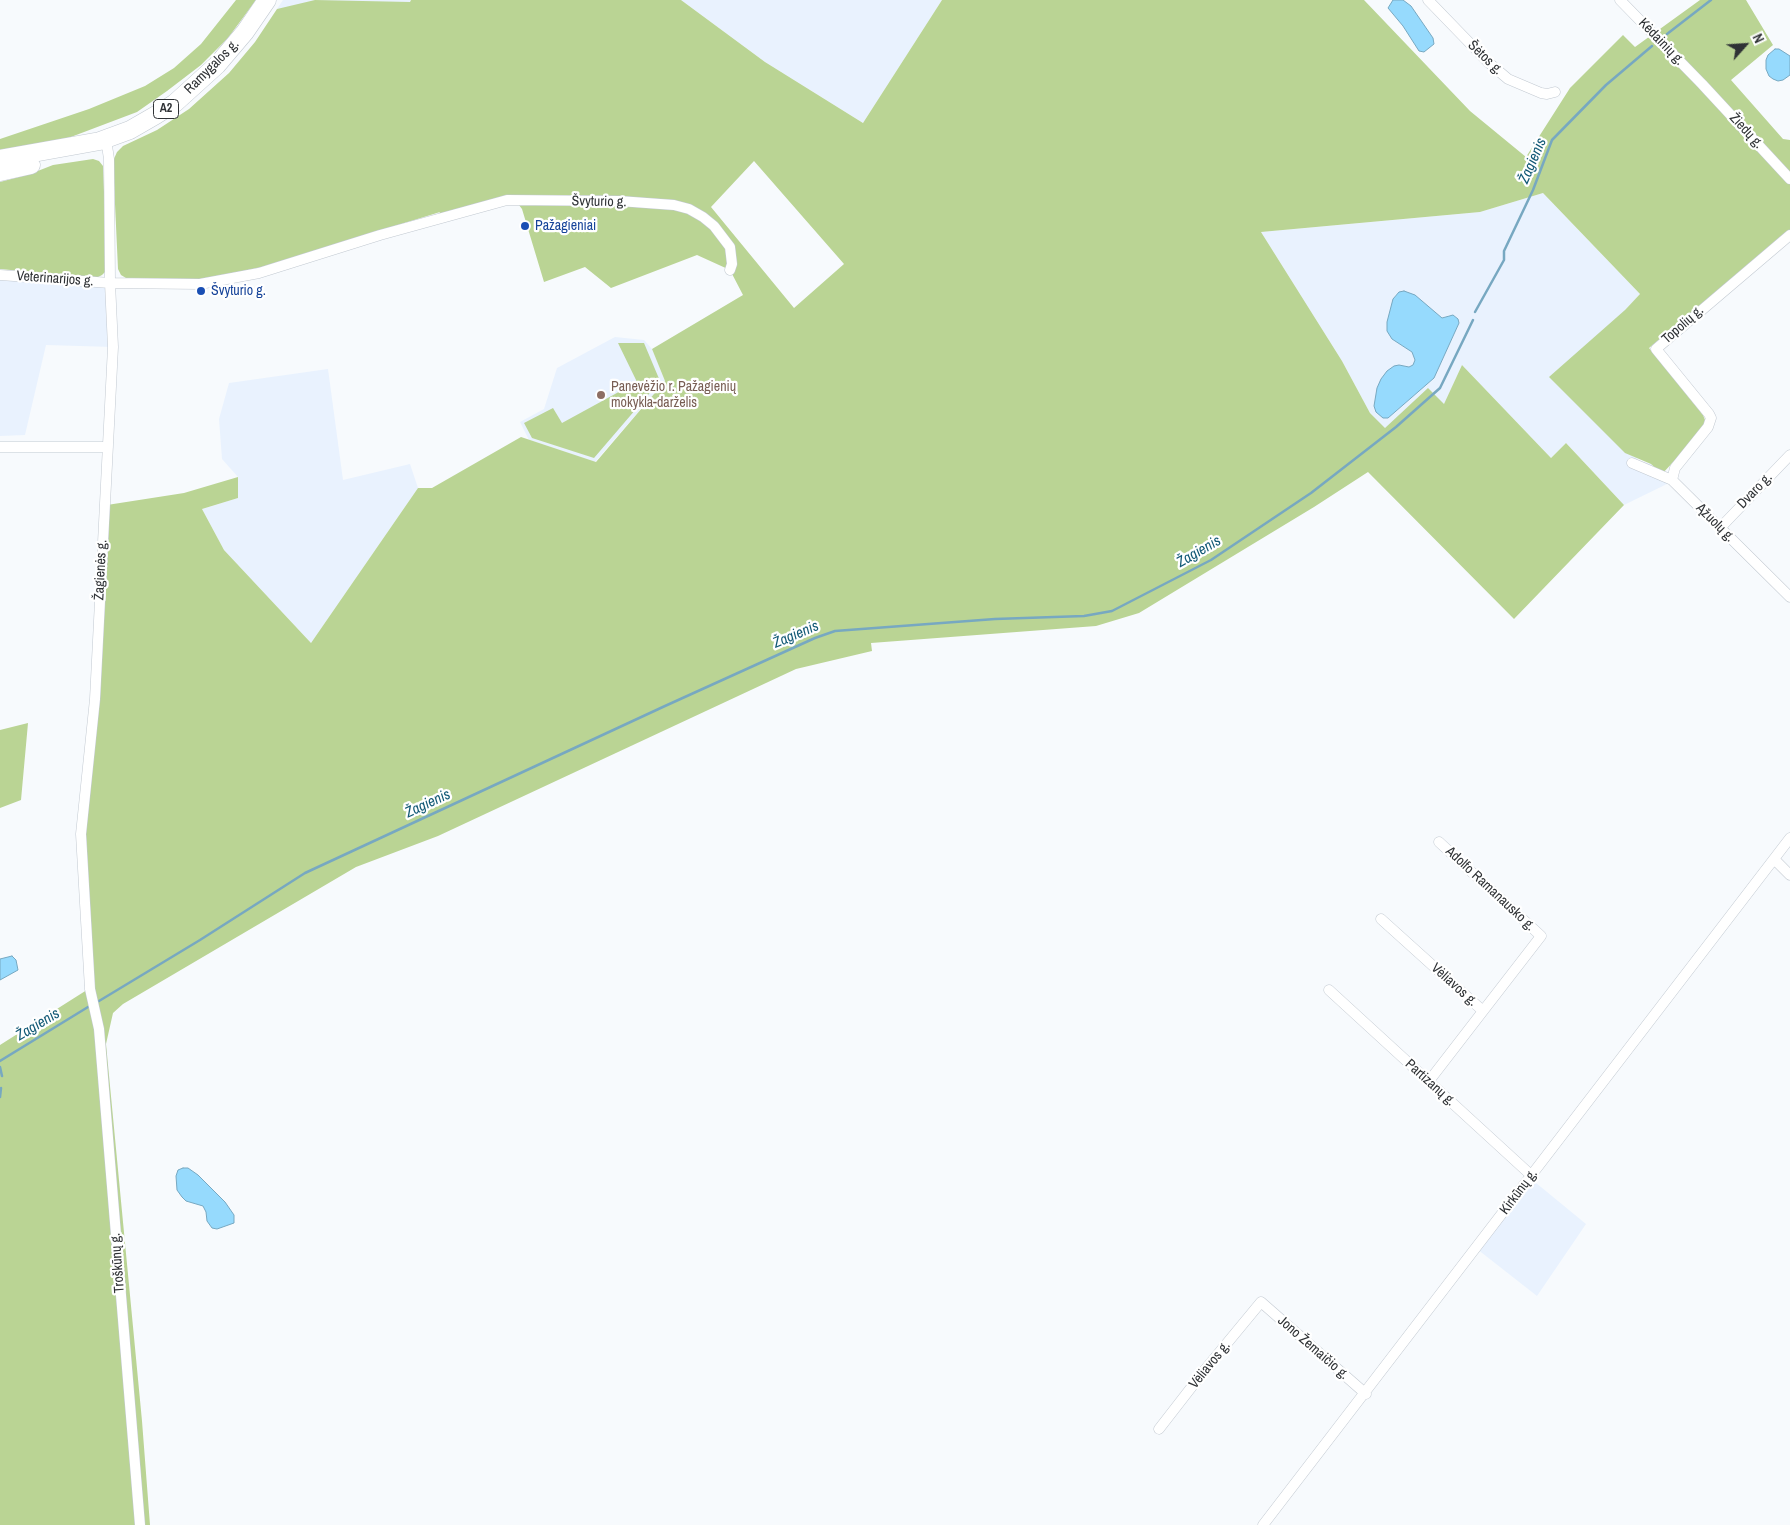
<!DOCTYPE html>
<meta charset="utf-8">
<style>
body{margin:0}
#map{position:relative;width:1790px;height:1525px;overflow:hidden;background:#f7fafd;font-family:"Archivo Narrow",sans-serif}
canvas{display:block}
.north{position:absolute;left:1720px;top:20px;width:50px;height:50px;-webkit-text-stroke:4px #fff;paint-order:stroke;rotate:64deg;font-size:14px;font-weight:700;line-height:20px;text-align:center;color:#2f3235}
.north::after{content:'';display:block;margin:auto;width:18px;height:22px;background:#2f3235;clip-path:polygon(50% 0,100% 100%,50% 72%,0 100%)}
</style>
<div id="map">
<canvas width="1790" height="1525"></canvas>
<div class="north">N</div>
</div>
<script>
const c = document.querySelector('canvas').getContext('2d');
c.lineJoin = 'round';
function paint(path, color) { c.fillStyle = color; c.fill(path, 'evenodd'); }
const poly = rows => new Path2D(rows.map(r => 'M' + r).join(''));
function trace(path, color, width, dash) { c.strokeStyle = color; c.lineWidth = width; c.lineCap = dash ? 'butt' : 'round'; c.setLineDash(dash || []); c.stroke(path); }
function label(font, color, halo, rows, align = 'center') {
  c.font = font + ' "Archivo Narrow",sans-serif'; c.lineWidth = 4.5; c.setLineDash([]); c.textBaseline = 'middle'; c.strokeStyle = halo; c.fillStyle = color; for (const [text, x, y, turn = 0] of rows) {
    c.save(); c.translate(x, y); c.rotate((+turn || 0) * Math.PI / 180); c.textAlign = isNaN(turn) ? turn : align; if (halo) c.strokeText(text, 0, 0); c.fillText(text, 0, 0); c.restore();
  }
}
paint(poly([
 [283,0,411,0,410,2,277,9],
 [681,0,942,0,863,123,765,62],
 [1543,193,1640,294,1625,310,1637,460,1651,464,1671,482,1624,505,1566,443,1551,458,1462,365,1444,405,1428,389,1385,429,1370,413,1342,361,1261,232,1480,212],
 [1404,291,1442,318,1450,315,1455,316,1459,323,1434,378,1388,418,1374,406,1377,388,1399,365,1409,367,1413,365,1415,360,1412,352,1392,339,1395,295],
 [0,275,110,283,113,347,46,345,25,435,0,436],
 [615,337,644,340,652,349,665,381,595,462,529,440,520,422,544,409,557,368],
 [328,369,343,480,410,464,418,488,311,643,224,550,202,509,238,498,238,477,222,459,219,419,229,383],
 [1530,1178,1586,1224,1537,1296,1477,1249]
]), '#e9f2fe');
paint(poly([
 [236,0,256,0,228,38,201,65,167,91,137,112,55,143,0,154,0,139,89,109,145,86,174,68,201,44],
 [315,0,410,2,411,0,681,0,765,62,863,123,942,0,1364,0,1470,111,1526,157,1570,88,1623,35,1635,47,1700,0,1746,0,1773,45,1731,80,1783,139,1790,140,1790,232,1649,348,1703,415,1705,420,1702,431,1662,474,1651,464,1625,453,1549,377,1625,310,1640,294,1543,193,1480,212,1261,232,1342,361,1370,413,1385,428,1428,388,1444,404,1462,365,1551,458,1566,443,1624,505,1514,619,1368,472,1314,507,1139,613,1096,626,871,643,872,651,796,669,438,836,356,867,123,1004,113,1013,106,1044,142,1421,150,1525,0,1525,0,1045,90,988,84,824,107,505,184,493,238,477,238,498,202,509,224,550,311,643,418,488,432,488,521,437,596,462,665,381,652,349,743,295,730,270,697,255,611,288,585,267,544,282,522,209,515,200,434,220,440,212,266,266,214,278,185,282,126,278,121,275,118,269,113,161,117,152,123,146,157,130,189,109,229,73,255,42,277,9],
 [754,161,844,264,794,308,711,207],
 [93,159,99,161,103,166,107,266,106,271,102,275,96,278,0,269,0,182,30,174,53,165],
 [618,343,644,343,660,381,594,458,532,438,524,423,553,408,562,423,637,382],
 [28,723,21,800,0,808,0,730]
]), '#bad494');
const water = poly([
 [1393,0,1403,0,1411,6,1433,38,1434,44,1424,52,1419,51,1403,26,1388,8,1393,0],
 [1775,49,1779,49,1790,56,1790,75,1783,80,1778,81,1773,79,1769,76,1766,69,1766,60,1768,55,1775,49],
 [1404,291,1415,295,1442,318,1453,315,1458,319,1459,323,1434,378,1388,418,1383,418,1376,412,1374,406,1377,388,1381,379,1387,371,1394,366,1399,365,1409,367,1413,365,1415,360,1412,352,1392,339,1387,331,1387,322,1393,299,1399,292,1404,291],
 [12,956,16,960,18,970,0,980,0,959,12,956],
 [183,1168,188,1168,198,1175,225,1202,234,1215,234,1223,217,1229,212,1228,207,1221,206,1212,203,1206,186,1201,182,1197,177,1190,176,1176,178,1170,183,1168]
]);
paint(water, '#96dafd');
trace(water, '#77a8c1', 1);
trace(poly([
 [1667,34,1711,0],
 [1475,312,1504,260,1504,251,1533,190,1552,140,1606,85,1652,46],
 [99,1001,200,940,305,873,665,706,815,638,835,631,995,619,1084,616,1112,611,1211,560,1311,493,1396,427,1440,388,1473,320],
 [0,1061,88,1007],
 [0,1067,2,1076],
 [0,1097,1,1088]
]), '#77a8c1', 2.5);
const street = poly([
 [1428,0,1488,62,1508,79,1541,93,1547,94,1555,92],
 [1620,0,1702,84,1790,179],
 [106,139,109,159,110,283,113,347,95,699,81,834,90,989,99,1029,140,1525],
 [0,275,110,283,200,284,259,273,380,235,507,200,619,201,674,205,689,209,703,217,714,226,730,247,732,264,730,270],
 [0,447,108,447],
 [1632,463,1672,480,1790,597],
 [1672,480,1675,468,1708,427,1711,418,1709,414,1656,349,1790,235],
 [1720,528,1790,455],
 [1439,842,1541,936,1483,1011],
 [1774,859,1790,875],
 [1381,919,1483,1011,1429,1081],
 [1329,990,1532,1176],
 [1159,1429,1204,1371,1261,1302,1366,1394],
 [1263,1525,1790,838]
]);
const highway = poly([
 [0,159,100,141,130,130,156,115,175,103,217,65,245,32,267,0],
 [0,172,31,165]
]);
trace(street, '#c2c9d1', 11);
trace(highway, '#c2c9d1', 19);
trace(street, '#fff', 10);
trace(highway, '#fff', 18);
for (const [x, y, r, color] of [
 [525,226,5,"#1a4fb4"],
 [201,291,5,"#1a4fb4"],
 [601,395,5,"#8d6e63"]
]) { const dot = new Path2D(); dot.arc(x, y, r, 0, 2 * Math.PI); c.fillStyle = color; c.fill(dot); trace(dot, '#fff', 2); }
for (const [x, y, w] of [
 [166,109,25]
]) { const box = new Path2D(); box.roundRect(x - w / 2, y - 9.5, w, 19, 4); c.fillStyle = '#fff'; c.fill(box); trace(box, '#2f3235', 1); }
label('bold 12px', '#2f3235', null, [
 ["A2",166,109]
]);
label('14px', '#2f3235', '#fff', [
 ["Kėdainių g.",1661,42,46],
 ["Šėtos g.",1485,58,44],
 ["Ramygalos g.",212,67,-45],
 ["Žiedų g.",1746,131,47],
 ["Švyturio g.",599,202,1],
 ["Veterinarijos g.",55,279,4],
 ["Topolių g.",1683,325,-41],
 ["Dvaro g.",1755,491,-46],
 ["Ąžuolų g.",1715,523,45],
 ["Žagienės g.",101,570,-87],
 ["Adolfo Ramanausko g.",1490,889,43],
 ["Vėliavos g.",1454,985,42],
 ["Partizanų g.",1430,1083,42],
 ["Kirkūnų g.",1519,1192,-53],
 ["Troškūnų g.",118,1263,-94],
 ["Jono Žemaičio g.",1313,1348,41],
 ["Vėliavos g.",1210,1365,-51]
]);
label('14px', '#164399', '#fff', [
 ["Pažagieniai",535,226],
 ["Švyturio g.",211,291]
], 'left');
label('14px', '#785e54', '#fff', [
 ["Panevėžio r. Pažagienių",611,387],
 ["mokykla-darželis",611,403]
], 'left');
label('italic 15px', '#125976', '#fff', [
 ["Žagienis",1533,161,-67],
 ["Žagienis",1199,552,-30],
 ["Žagienis",796,635,-23],
 ["Žagienis",428,804,-25],
 ["Žagienis",38,1025,-31]
]);
</script>
